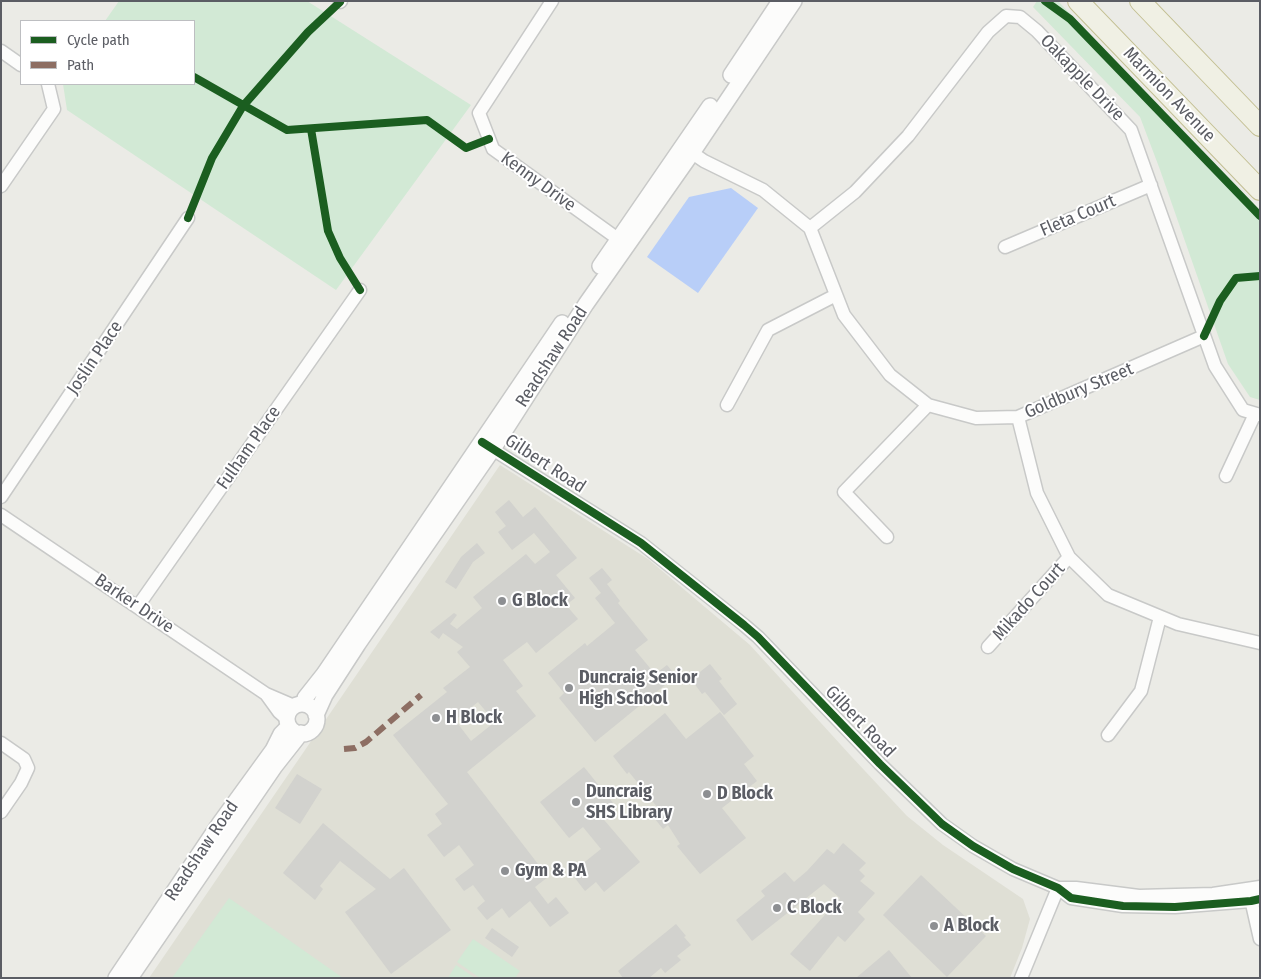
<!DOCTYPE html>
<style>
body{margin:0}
#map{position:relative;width:1261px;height:979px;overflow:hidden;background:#ebebe6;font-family:"Fira Sans Condensed",sans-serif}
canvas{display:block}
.frame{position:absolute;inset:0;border:2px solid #5b5d64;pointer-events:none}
.legend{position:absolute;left:20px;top:20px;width:175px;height:65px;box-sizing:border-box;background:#fff;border:1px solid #bdbec1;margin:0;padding:6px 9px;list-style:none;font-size:15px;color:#5b5d64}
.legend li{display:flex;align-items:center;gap:10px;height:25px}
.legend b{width:25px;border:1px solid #bdbec1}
</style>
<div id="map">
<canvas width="1261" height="979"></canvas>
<div class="frame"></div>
<ul class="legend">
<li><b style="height:6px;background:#1b5e20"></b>Cycle path</li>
<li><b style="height:6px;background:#8d6e63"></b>Path</li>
</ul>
</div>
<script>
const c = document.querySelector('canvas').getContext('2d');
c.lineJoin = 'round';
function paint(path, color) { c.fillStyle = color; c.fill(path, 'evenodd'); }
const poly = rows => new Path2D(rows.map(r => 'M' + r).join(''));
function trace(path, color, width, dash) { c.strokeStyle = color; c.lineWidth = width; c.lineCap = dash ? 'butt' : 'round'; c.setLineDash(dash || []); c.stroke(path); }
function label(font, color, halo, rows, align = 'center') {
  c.font = font + ' "Fira Sans Condensed",sans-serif'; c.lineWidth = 4; c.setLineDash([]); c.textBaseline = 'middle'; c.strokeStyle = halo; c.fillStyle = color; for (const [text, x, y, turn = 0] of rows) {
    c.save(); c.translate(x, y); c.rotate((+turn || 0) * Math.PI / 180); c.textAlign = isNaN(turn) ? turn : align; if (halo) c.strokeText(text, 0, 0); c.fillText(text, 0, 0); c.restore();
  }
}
paint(poly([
 [500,465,648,559,750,645,851,756,907,816,943,845,1023,899,1030,919,1022,948,1010,978,149,978]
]), '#dfdfd5');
paint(poly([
 [119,1,307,1,471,105,336,290,67,110,63,84,194,84,194,21,105,21],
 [1037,1,1058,1,1260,212,1260,400,1250,397,1228,364,1159,167,1140,117,1033,7],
 [229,898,343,978,172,978],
 [473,939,520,971,515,978,480,978,457,962],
 [456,965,475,978,448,978]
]), '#d2e9d5');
paint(poly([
 [731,188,758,208,698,293,647,257,689,197]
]), '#b8cef8');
paint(poly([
 [509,500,523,517,535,507,577,558,556,575,575,598,566,605,578,619,536,653,527,642,503,660,523,686,516,691,536,716,467,772,548,877,535,887,548,904,556,897,569,913,550,927,530,901,509,918,502,908,487,920,477,908,485,901,473,885,464,891,455,879,474,865,459,845,444,857,427,835,442,824,435,814,448,804,393,735,447,692,443,688,470,667,457,652,463,647,443,633,439,639,430,632,454,613,457,615,450,624,457,629,482,608,473,597,526,554,535,564,550,552,534,533,512,550,498,532,506,526,495,512],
 [478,702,495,722,471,741,455,720],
 [477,543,485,553,473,562,456,589,445,582,461,557],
 [602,568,612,580,607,584,620,601,618,603,648,640,635,650,655,674,667,665,676,676,595,742,559,698,564,693,548,673,585,643,587,646,615,623,595,598,601,593,589,578],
 [710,664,722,679,719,681,737,704,724,715,705,692,702,694,691,679],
 [720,712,754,756,744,764,757,781,722,808,746,838,700,874,677,846,680,844,668,825,663,829,651,814,658,808,629,772,627,774,613,756,665,713,686,739],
 [584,767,613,803,599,814,640,862,604,892,596,882,585,891,571,873,601,849,583,827,569,838,540,802],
 [297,774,322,789,300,824,275,808],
 [323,823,390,879,404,868,451,930,391,974,345,912,376,889,340,861,320,886,323,889,315,900,283,873],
 [843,843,866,863,859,870,865,876,860,881,875,893,858,912,865,919,845,942,838,936,810,971,790,954,840,898,824,884,752,941,736,920,765,896,761,891,785,872,794,882,807,871,827,849,834,854],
 [921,875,986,936,947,977,883,915],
 [676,924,686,936,684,937,691,945,677,956,681,960,665,973,661,968,649,978,623,978,618,971],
 [492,928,519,947,512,957,485,938],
 [889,950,912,978,856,978]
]), '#d2d2ce');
const minor = poly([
 [552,1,479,113,493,149,625,244],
 [340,2,341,1],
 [1,51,21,65],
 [685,148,704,161,763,190,810,228,844,315,890,375,928,405,976,418,1018,417,1204,336],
 [1,186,54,109,48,84],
 [810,228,855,192,908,136,988,32,1006,16,1020,17,1037,31,1131,130,1215,366,1243,410,1260,415],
 [1005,247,1151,185],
 [727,405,768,330,836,295],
 [1018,417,1037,493,1069,557,1108,595,1178,624,1260,643],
 [486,445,641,543,744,625,758,637,880,764,942,824,973,846,1013,869,1058,888,1071,898,1123,906,1175,907,1251,901,1260,899],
 [1226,476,1255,414],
 [1,497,188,218],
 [1,515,266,694,294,706],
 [887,537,844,492,928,405],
 [138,606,360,290],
 [988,647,1069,557],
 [266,694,279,712,287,719],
 [1108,735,1141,691,1160,617],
 [1,743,24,759,28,768,21,783,1,812],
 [1058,888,1076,888,1139,896,1213,894,1260,887],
 [1250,895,1260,939],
 [1021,978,1058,888]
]);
const tertiary = poly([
 [731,75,780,1],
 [600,266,710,106],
 [306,704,305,698,324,674,562,323],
 '287 719a15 15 0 1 1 30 0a15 15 0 1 1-30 0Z',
 [316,715,325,695,358,644,493,449,586,304,692,153,794,1],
 [116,978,220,823,273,750,281,734,289,726],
 [130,978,275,766,301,733]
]);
const trunk = poly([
 [1078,1,1260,190],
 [1140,1,1260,126]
]);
trace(minor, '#c8c9c8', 15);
trace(tertiary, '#c8c9c8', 18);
trace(trunk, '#c3bf92', 22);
trace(minor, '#fcfcfb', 12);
trace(tertiary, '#fcfcfb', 15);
trace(trunk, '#f0f0e4', 20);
trace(poly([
 [344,749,355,748,366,742,421,695]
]), '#8d6e63', 6, [12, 6]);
trace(poly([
 [1045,1,1070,19,1260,216],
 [194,77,287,130,427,120,466,148,489,139],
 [311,129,328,231,340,258,360,290],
 [188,218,212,158,243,106,308,32,340,2],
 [1204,336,1220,301,1236,278,1260,276],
 [482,442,641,543,744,625,758,637,880,764,942,824,973,846,1013,869,1058,888,1071,898,1123,906,1175,907,1251,901,1260,899]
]), '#1b5e20', 8);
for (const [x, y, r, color] of [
 [502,601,5,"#8d8f92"],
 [569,688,5,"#8d8f92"],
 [436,718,5,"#8d8f92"],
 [707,794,5,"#8d8f92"],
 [576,802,5,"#8d8f92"],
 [505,871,5,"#8d8f92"],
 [777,908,5,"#8d8f92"],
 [934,926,5,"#8d8f92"]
]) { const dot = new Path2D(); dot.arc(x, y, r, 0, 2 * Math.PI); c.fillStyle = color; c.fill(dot); trace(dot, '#fff', 2); }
label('18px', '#5b5d64', '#fff', [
 ["Oakapple Drive",1082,78,46],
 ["Marmion Avenue",1169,95,46],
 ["Kenny Drive",538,182,36],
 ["Fleta Court",1078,216,-23],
 ["Readshaw Road",552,357,-57],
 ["Joslin Place",95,358,-56],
 ["Goldbury Street",1079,391,-23],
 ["Fulham Place",249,448,-55],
 ["Gilbert Road",545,464,33],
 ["Mikado Court",1029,602,-48],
 ["Barker Drive",134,604,34],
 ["Gilbert Road",860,722,46],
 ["Readshaw Road",202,851,-56]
]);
label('bold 18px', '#5b5d64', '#fff', [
 ["G Block",512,601],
 ["Duncraig Senior",579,678],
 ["High School",579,699],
 ["H Block",446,718],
 ["Duncraig",586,792],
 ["SHS Library",586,813],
 ["D Block",717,794],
 ["Gym & PA",515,871],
 ["C Block",787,908],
 ["A Block",944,926]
], 'left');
</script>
